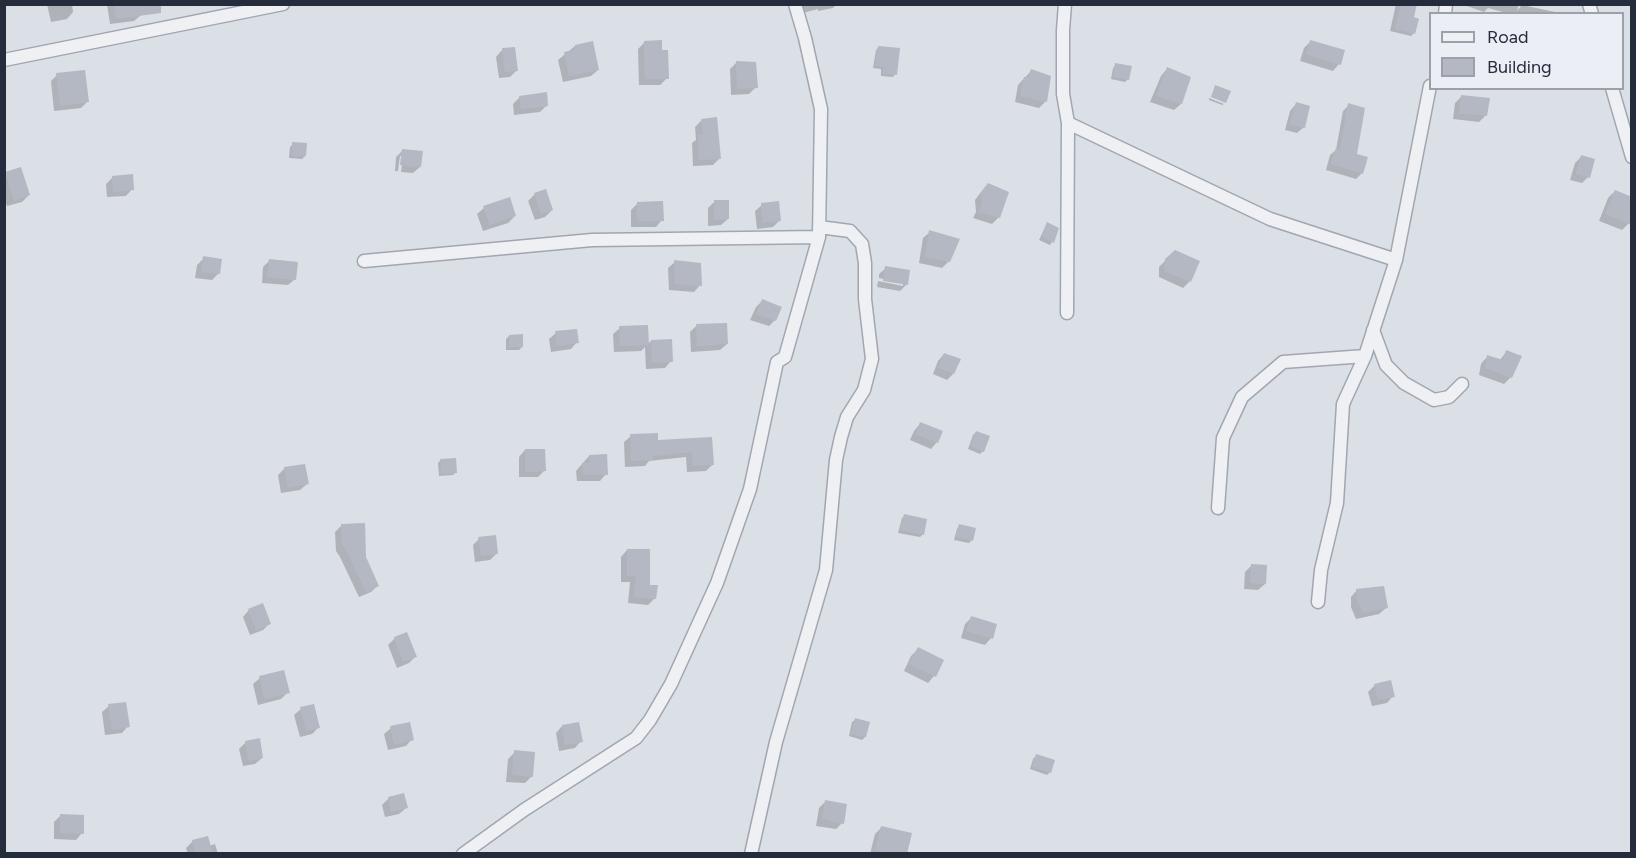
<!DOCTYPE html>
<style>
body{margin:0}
#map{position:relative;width:1636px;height:858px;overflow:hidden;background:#dbdfe6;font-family:Figtree,sans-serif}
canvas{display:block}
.frame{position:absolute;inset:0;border:6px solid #252c3c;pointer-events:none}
.legend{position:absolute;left:1429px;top:12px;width:195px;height:78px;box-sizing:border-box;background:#ebeef4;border:2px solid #9ca0aa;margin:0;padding:8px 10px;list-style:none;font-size:18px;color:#252c3c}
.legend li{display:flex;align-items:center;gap:12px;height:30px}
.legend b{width:30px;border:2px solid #9ca0aa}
</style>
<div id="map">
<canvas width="1636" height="858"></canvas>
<div class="frame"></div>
<ul class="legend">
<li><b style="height:8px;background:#eef0f4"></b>Road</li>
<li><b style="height:16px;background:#b3b8c3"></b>Building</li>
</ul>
</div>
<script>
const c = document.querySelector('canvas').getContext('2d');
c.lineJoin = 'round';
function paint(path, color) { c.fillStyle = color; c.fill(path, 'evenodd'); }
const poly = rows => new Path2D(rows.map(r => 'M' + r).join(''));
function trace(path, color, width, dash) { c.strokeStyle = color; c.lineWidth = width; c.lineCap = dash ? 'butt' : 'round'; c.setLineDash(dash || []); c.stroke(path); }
paint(poly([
 [47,4,72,4,73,12,67,19,51,22],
 [107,4,140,4,141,15,134,21,110,24],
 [793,4,837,4,833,8,818,11,818,9,799,14],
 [1396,4,1416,4,1412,18,1413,34,1411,36,1390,31],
 [1461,4,1519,4,1517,11,1522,5,1555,12,1555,14,1510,14,1488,8,1484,12],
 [1311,41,1339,64,1333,71,1300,61,1304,48],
 [645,42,661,52,667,78,660,85,639,85,638,49],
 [575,46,598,70,591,76,563,82,558,60],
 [879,47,895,74,893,77,881,76,881,69,873,68,876,50],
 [502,50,517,70,510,77,499,78,496,57],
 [736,63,756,87,749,94,731,95,730,69],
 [1116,65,1128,79,1125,82,1111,79,1113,68],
 [1167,69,1181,104,1174,110,1150,102,1161,76],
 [1031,71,1045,102,1039,108,1015,102,1018,85],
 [57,75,87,102,81,108,54,111,51,81],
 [1462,96,1486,115,1479,122,1453,119,1455,103],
 [520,97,547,105,540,112,514,115,513,104],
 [1209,98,1224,104,1222,105,1209,100],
 [1296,104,1304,127,1297,133,1285,130,1290,111],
 [1349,105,1356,155,1362,173,1356,179,1326,170,1330,155,1336,150,1343,111],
 [702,120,719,159,713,165,693,166,692,143,696,140,695,127],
 [293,144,305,156,302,159,289,158,290,147],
 [403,150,420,167,413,173,401,172,403,156,400,156,398,171,395,171,396,157],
 [1582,156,1588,177,1582,183,1570,180,1575,163],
 [6,173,29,195,22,202,7,206,4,197,4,174],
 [112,178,132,189,126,196,107,197,106,184],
 [1615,191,1629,223,1622,230,1599,221,1608,198],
 [981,192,999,217,992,224,973,218,976,212,975,200],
 [535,194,552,210,545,217,535,220,528,201],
 [714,202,728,219,721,225,708,226,708,208],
 [638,203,662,220,656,227,631,227,631,210],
 [762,205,780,220,773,227,757,229,755,211],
 [484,208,515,216,508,223,483,231,477,214],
 [1047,224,1052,242,1050,245,1039,240],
 [930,232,949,261,942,268,919,263,923,238],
 [1175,251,1198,262,1189,282,1183,288,1159,277,1159,267],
 [204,258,219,273,212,280,195,278,197,265],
 [269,261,295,279,288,285,262,283,263,267],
 [675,262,700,285,694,292,669,290,668,268],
 [886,268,908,272,906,285,900,291,877,287,878,281,903,286,903,283,879,278,879,274],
 [762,301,775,320,769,326,750,320,756,307],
 [697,325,727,344,720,350,691,352,690,332],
 [646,327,647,345,651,341,671,361,665,368,646,369,645,347,641,351,614,352,613,334,620,328],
 [556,333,577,342,571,349,551,352,549,339],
 [509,336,522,347,519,350,506,350,506,339],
 [1507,351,1511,377,1504,384,1479,375,1481,364,1487,357,1499,361],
 [944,354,953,374,947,380,933,374,938,361],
 [920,424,937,442,931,449,910,440,914,431],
 [976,432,983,451,980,454,968,449,973,435],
 [631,436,656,442,674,440,713,464,706,471,687,472,686,457,649,461,645,466,625,467,624,442],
 [525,450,544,471,538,477,519,477,519,457],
 [589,456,606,474,600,481,577,481,576,471],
 [441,460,455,473,453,475,439,476,438,463],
 [285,468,307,484,300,490,281,493,278,475],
 [905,516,923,534,920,537,898,533,902,518],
 [342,525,364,557,378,585,371,592,359,597,340,557,336,551,335,532],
 [959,526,972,540,969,543,954,540,957,529],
 [479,539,497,553,490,560,475,562,473,545],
 [627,550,655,598,648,605,628,603,630,582,621,582,621,557],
 [1251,566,1265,584,1258,590,1244,589,1245,572],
 [1357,590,1386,608,1379,614,1356,619,1351,607,1351,597],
 [249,610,269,624,263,630,250,635,243,617],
 [971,618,991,638,985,645,961,638,965,624],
 [395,638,415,657,409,663,397,668,388,645],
 [918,649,942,661,934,676,928,683,904,671,911,656],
 [260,678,288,692,281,699,258,705,253,684],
 [1375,685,1393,696,1387,703,1372,706,1368,692],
 [109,706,128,726,122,733,105,735,102,712],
 [301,709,318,728,312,734,300,737,294,715],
 [855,720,865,737,862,740,849,736,852,722],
 [562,726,581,741,575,748,559,751,556,733],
 [391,728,412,739,406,746,388,750,384,734],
 [246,742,262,758,255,764,243,766,239,749],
 [515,752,532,776,525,783,506,782,508,759],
 [1036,756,1050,772,1047,775,1030,769,1033,759],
 [389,798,406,808,399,814,385,817,382,805],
 [826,801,842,823,836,829,816,826,819,808],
 [61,815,82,833,76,840,54,839,54,822],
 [881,828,905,854,870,854,875,834],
 [193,841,209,846,215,844,218,854,188,854,186,848]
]), '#0003');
paint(poly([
 [114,4,161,4,161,13,116,19],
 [1401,4,1417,4,1414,17,1419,19,1415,34,1395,29],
 [662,40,662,50,668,50,669,79,645,79,644,41],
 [1310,40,1345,50,1341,65,1306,54],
 [593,41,599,70,569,76,564,52,575,50,575,45],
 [878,46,900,48,897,75,883,74,884,67,875,66],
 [515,47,518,71,505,72,502,48],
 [736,61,756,62,758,88,737,89],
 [1115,63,1132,66,1129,80,1113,77],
 [1167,67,1191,77,1182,104,1156,96],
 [1031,69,1051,76,1047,102,1020,96,1024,77,1028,77],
 [85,70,89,102,60,106,56,73],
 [1215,85,1231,91,1226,103,1211,97],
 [547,92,548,106,521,109,519,96],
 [1461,95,1490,98,1487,116,1459,113],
 [1296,102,1310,106,1305,128,1290,124],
 [1348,103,1365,108,1357,154,1368,157,1363,174,1331,164,1336,148,1340,149],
 [717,117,721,159,699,160,698,135,703,135,701,119],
 [292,142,307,143,306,156,292,156],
 [402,149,423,151,421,167,400,165],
 [1581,155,1595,159,1590,178,1576,174],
 [21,167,30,195,14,201,5,172],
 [133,174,134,190,113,192,112,176],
 [988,183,1009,192,1000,218,978,212,982,204,981,192],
 [546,189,553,210,541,214,534,193],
 [1615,190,1632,197,1632,225,1605,214],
 [510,197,516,216,490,225,483,206],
 [714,200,729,200,729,219,714,220],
 [663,201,664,221,637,221,637,202],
 [779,201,781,221,763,223,761,203],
 [1047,222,1059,228,1054,243,1041,236],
 [929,230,960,239,950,262,925,257],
 [1175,250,1200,261,1191,282,1164,271,1165,259],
 [203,256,222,259,220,274,201,272],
 [269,259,298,262,296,280,267,277],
 [674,260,701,263,702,286,675,284],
 [885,266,910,270,908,285,883,281],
 [762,299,782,307,776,321,756,314],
 [727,323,728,344,697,346,696,324],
 [648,325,649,345,620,346,619,326],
 [577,329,579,343,557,346,555,331],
 [523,334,523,347,509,347,509,335],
 [672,339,673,362,652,363,651,340],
 [1506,350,1522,356,1512,378,1485,368,1487,355,1503,360],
 [944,353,961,359,954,374,938,368],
 [920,422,943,431,938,443,916,434],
 [976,431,990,436,984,452,970,446],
 [658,433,658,440,712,437,714,465,693,466,692,452,653,456,653,460,631,461,630,434],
 [525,449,545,449,546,471,525,472],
 [607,454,608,475,583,475,582,463,589,463,589,455],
 [456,458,457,473,441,474,440,459],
 [305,464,309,484,288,488,284,467],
 [904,514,927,519,924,535,900,530],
 [365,523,366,557,379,586,366,592,346,550,342,544,341,524],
 [959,524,976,528,973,541,956,537],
 [496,535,498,554,481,556,478,537],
 [627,549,650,549,650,585,658,585,656,599,634,597,636,576,627,576],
 [1251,564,1267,565,1266,584,1250,583],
 [1384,586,1388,608,1363,613,1357,600,1356,589],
 [263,603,271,624,256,630,248,609],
 [971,616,997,624,993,639,966,631],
 [407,632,417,657,403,662,394,637],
 [918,647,944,660,936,677,909,664],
 [284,670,290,693,264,699,259,676],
 [1391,680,1395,697,1378,700,1374,684],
 [126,702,130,727,112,730,108,704],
 [314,704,320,728,306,731,300,707],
 [855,718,870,722,866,737,851,734],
 [410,722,414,740,394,745,390,726],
 [579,722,583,742,565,745,562,725],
 [260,738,263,758,249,761,245,741],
 [514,750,535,752,533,777,512,775],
 [1036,754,1055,760,1051,773,1032,767],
 [404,793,408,808,391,812,388,797],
 [825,800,847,804,844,824,822,819],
 [60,814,84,815,84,834,60,833],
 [881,826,912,833,907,854,889,854,875,850],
 [208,836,213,854,196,854,192,840]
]), '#b3b8c3');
const street = poly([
 [1065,4,1063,30,1063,94,1068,123,1067,313],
 [1589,4,1592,14],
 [1445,14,1446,4],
 [4,60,283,4],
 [1612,88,1632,157],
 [1068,123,1270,219,1396,260],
 [364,261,592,240,819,237],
 [1373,330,1386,365,1404,383,1434,400,1449,397,1462,384],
 [1218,508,1223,438,1242,397,1283,362,1365,356],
 [1318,602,1321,570,1337,503,1343,404,1365,356,1396,260,1430,86],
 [463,854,524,810,636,738,650,720,671,684,717,583,750,489,777,362,785,357,819,237,821,109,805,38,795,4],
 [751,854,776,742,826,570,836,460,841,437,847,417,864,390,872,359,865,299,865,263,862,244,850,231,819,227]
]);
trace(street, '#a1a6b0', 15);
trace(street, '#eef0f4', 12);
</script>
